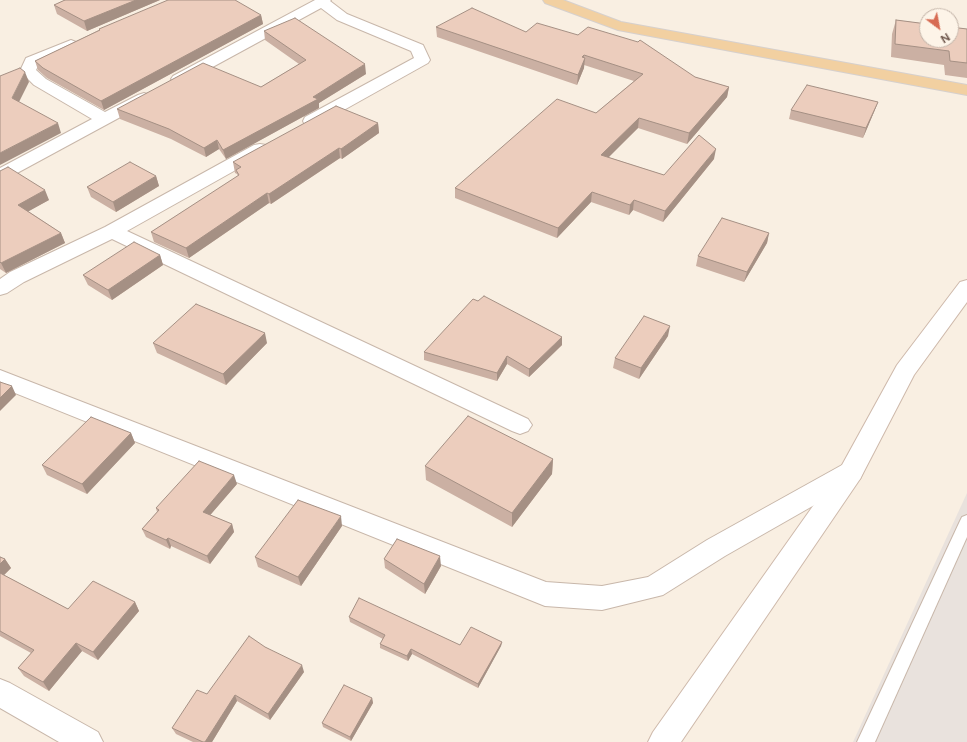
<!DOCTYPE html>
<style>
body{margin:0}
#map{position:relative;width:967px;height:742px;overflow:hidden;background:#f9efe2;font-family:Figtree,sans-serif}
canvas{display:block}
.north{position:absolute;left:919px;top:8px;width:40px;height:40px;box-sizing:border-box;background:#fdf4e8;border:1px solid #c4b5a9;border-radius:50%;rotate:148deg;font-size:11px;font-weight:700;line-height:16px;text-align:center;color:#6e564b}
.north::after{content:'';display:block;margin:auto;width:14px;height:18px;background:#d76b53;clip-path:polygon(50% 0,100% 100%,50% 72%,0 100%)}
</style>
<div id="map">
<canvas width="967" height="742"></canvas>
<div class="north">N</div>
</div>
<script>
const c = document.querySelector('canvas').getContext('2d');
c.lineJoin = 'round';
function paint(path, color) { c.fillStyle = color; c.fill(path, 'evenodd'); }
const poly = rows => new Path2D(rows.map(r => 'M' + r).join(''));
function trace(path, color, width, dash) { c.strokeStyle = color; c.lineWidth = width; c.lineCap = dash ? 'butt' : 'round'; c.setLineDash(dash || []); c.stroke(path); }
paint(poly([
 [967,493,967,742,853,742]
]), '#e9e2dd');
const lane = poly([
 [967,515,967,537,875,742,857,742,960,521,962,517,967,515]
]);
const street = poly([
 [315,0,331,0,330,1,347,14,423,45,430,60,428,63,317,125,311,126,305,125,303,121,305,117,414,58,411,51,337,20,321,8,185,82,179,84,173,82,171,79,173,76,315,0],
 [71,40,76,42,79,45,76,48,39,64,36,70,46,79,105,112,138,95,144,93,150,95,152,98,150,101,6,179,0,180,0,168,92,119,34,85,20,71,26,58,71,40],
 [260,144,266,145,269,149,266,153,127,231,528,419,532,425,528,431,520,434,512,431,112,239,24,282,7,293,0,295,0,279,10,272,105,227,254,145,260,144],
 [0,370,546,582,602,586,648,577,707,540,842,465,851,462,860,465,863,472,860,479,725,556,663,595,602,610,545,606,0,387,0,370],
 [0,679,10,683,98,732,103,742,59,742,0,708,0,679]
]);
const secondary = poly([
 [967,280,967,302,914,375,860,479,681,742,648,742,653,732,842,465,897,365,960,282,967,280]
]);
const primary = poly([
 [543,0,563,0,621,22,967,85,967,95,618,30,545,3,543,0]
]);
trace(lane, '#c8b7aa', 2);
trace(street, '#c8b7aa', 2);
trace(secondary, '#ceb9ab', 2);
trace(primary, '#d6d0cd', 2);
paint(lane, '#fff');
paint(street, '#fff');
paint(secondary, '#fff');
paint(primary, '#f2d0a1');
paint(poly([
 [65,0,160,0,87,31,57,14,54,5],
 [261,15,263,24,104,110,47,78,38,70,35,61,99,30,99,29],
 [896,20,967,29,967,78,945,75,944,65,891,57,892,34],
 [436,27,526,32,695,77,729,87,727,97,687,144,638,128,608,157,664,175,714,159,663,222,633,210,629,215,591,202,557,238,455,198,455,188,596,113,634,81,584,65,584,68,577,85,437,37],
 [264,31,366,74,319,103,319,108,226,159,219,149,206,157,171,139,120,119,117,109,261,87,299,64,265,40],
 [878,102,874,112,863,138,789,119,791,110],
 [378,123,379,133,342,159,340,158,271,204,269,203,189,258,154,242,151,232,238,176,237,174,235,173,233,162],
 [0,171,49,200,28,211,61,233,65,243,6,273,0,269],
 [156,176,159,186,116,212,91,197,87,187],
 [769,233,767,243,744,282,696,266,698,256],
 [160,255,163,265,112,300,88,285,83,275],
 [668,336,639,379,613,368,615,358],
 [153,343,267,343,226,385,157,353],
 [562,345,529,377,507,364,497,381,424,360,424,352],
 [131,433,135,443,87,494,47,475,42,465],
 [553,459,552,474,512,527,426,480,425,466],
 [237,484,210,515,232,524,234,532,210,564,171,546,170,549,146,537,142,529,157,512,156,508],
 [342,526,301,586,258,567,255,557],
 [0,557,5,559,11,568,4,575,68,609,135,602,139,611,98,660,82,651,49,691,24,676,18,668,31,653,0,636],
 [384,559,441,566,425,594,385,568],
 [349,617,460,645,502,642,501,646,478,688,412,654,408,661,380,648,380,644,383,639,350,622],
 [265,647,304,672,270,720,237,701,212,742,193,742,176,734,172,728,207,694],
 [372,698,373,703,351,741,323,727,322,723]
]), '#cbb0a3');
paint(poly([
 [136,0,160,0,87,31,84,21],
 [261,15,263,24,104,110,101,101],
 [584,55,583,62,585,58,584,68,577,85,578,75,582,57],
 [365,64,366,74,319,103,319,108,226,159,223,150,313,97],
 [25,72,29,82,16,108,12,98],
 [729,87,727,97,687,144,689,133],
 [878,102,874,112,863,138,866,128],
 [639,118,638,128,600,166,601,155],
 [58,123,61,133,0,165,0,153],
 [378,123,379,133,342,159,341,149],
 [217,140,219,149,206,157,204,148],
 [339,148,340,158,271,204,269,194],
 [716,149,714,159,663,222,665,211],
 [156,176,159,186,116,212,113,202],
 [45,190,49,200,22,215,18,205],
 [592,192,591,202,557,238,558,228],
 [267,193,269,203,189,258,186,248],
 [634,200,633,210,629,215,630,205],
 [61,233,65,243,6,273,1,263],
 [769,233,767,243,744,282,747,272],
 [160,255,163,265,112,300,108,290],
 [670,326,668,336,639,379,641,368],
 [265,333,267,343,226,385,223,374],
 [562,337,562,345,529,377,529,369],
 [507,356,507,364,497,381,497,373],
 [12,386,16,395,0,411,0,398],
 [131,433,135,443,87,494,82,484],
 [553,459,552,474,512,527,512,513],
 [234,475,237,484,206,520,203,512],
 [341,516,342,526,301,586,298,577],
 [232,524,234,532,210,564,207,556],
 [168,538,171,546,170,549,166,540],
 [440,556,441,566,425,594,424,584],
 [5,559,11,568,0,579,0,564],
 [135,602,139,611,98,660,93,652],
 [502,642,501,646,478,688,478,684],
 [76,643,82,651,49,691,43,682],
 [411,649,412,654,408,661,407,656],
 [302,665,304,672,270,720,268,714],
 [235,695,237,701,212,742,205,742],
 [372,698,373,703,351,741,350,737]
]), '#a59084');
const building = poly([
 [65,0,136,0,84,21,54,5,65,0],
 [168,0,235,0,261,15,101,101,43,68,35,61,100,30,99,29,168,0],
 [472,8,526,32,537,23,578,35,588,27,638,42,640,40,695,77,729,87,689,133,639,118,601,155,664,175,699,135,716,149,665,211,634,200,630,205,592,192,558,228,455,188,557,99,596,113,643,74,584,55,582,57,585,58,578,75,436,27,472,8],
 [295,18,365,64,313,97,318,99,223,150,217,140,204,148,169,129,117,109,203,63,261,87,306,60,264,31,295,18],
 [896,20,927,24,927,40,951,40,951,27,967,29,967,63,950,61,949,51,895,44,896,20],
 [20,68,25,72,12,98,58,123,0,153,0,76,20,68],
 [807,85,878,102,866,128,791,110,807,85],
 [336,106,378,123,341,149,339,148,269,194,267,193,186,248,151,232,239,175,236,170,241,167,233,162,336,106],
 [130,162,156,176,113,202,87,187,130,162],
 [8,167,45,190,18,205,61,233,1,263,0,262,0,171,8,167],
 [722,218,769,233,747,272,698,256,722,218],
 [134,242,160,255,108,290,83,275,134,242],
 [484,296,562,337,529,369,507,356,497,373,424,352,473,299,478,301,484,296],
 [196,304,265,333,223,374,153,343,196,304],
 [644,316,670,326,641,368,615,358,644,316],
 [0,382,12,386,0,398,0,382],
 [468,416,553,459,512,513,425,466,468,416],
 [91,417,131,433,82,484,42,465,91,417],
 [199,461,234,475,203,512,232,524,207,556,168,538,166,540,142,529,159,510,156,508,199,461],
 [298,500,341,516,298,577,255,557,298,500],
 [397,539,440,556,424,584,384,559,397,539],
 [0,557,5,559,0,564,0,557],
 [0,573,68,609,93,581,135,602,93,652,76,643,43,682,18,668,34,650,0,631,0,573],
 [359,598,460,645,471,627,502,642,478,684,411,649,407,656,380,644,385,635,349,617,359,598],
 [249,636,265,647,302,665,268,714,235,695,205,742,203,742,172,728,197,690,207,694,249,636],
 [344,685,372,698,350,737,322,723,344,685]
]);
paint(building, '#eccdbd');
trace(building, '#a59084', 1);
</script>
